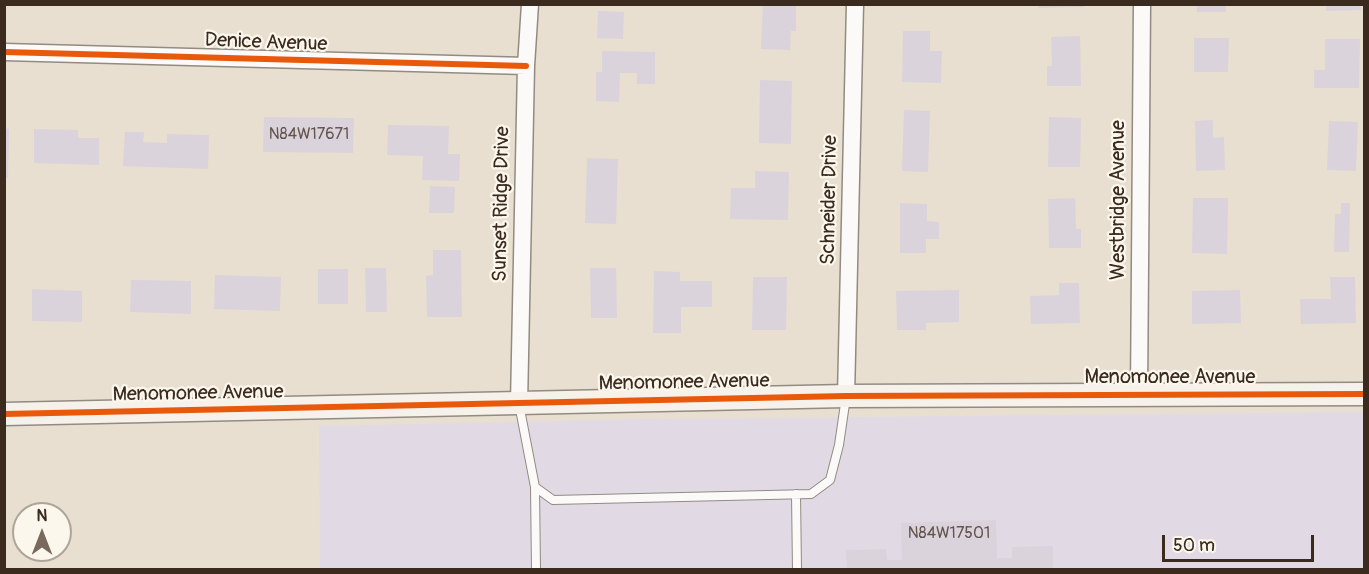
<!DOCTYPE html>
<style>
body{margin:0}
#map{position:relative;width:1369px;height:574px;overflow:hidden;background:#e8dfd0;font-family:Pangolin,sans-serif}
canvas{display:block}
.frame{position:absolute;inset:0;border:6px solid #3b2a1e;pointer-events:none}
.north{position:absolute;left:12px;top:502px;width:60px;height:60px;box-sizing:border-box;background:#fbf7ec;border:2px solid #aea59a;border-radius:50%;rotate:0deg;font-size:16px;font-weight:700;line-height:24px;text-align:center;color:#3b2a1e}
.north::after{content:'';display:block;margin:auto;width:21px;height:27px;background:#78695c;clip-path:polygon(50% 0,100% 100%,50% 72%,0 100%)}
.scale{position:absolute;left:1162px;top:535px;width:152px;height:27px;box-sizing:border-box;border:3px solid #3b2a1e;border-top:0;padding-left:8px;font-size:18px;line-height:21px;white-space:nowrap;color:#3b2a1e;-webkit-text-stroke:4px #fbf7ec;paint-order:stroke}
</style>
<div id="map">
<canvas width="1369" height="574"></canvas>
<div class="frame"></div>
<div class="north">N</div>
<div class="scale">50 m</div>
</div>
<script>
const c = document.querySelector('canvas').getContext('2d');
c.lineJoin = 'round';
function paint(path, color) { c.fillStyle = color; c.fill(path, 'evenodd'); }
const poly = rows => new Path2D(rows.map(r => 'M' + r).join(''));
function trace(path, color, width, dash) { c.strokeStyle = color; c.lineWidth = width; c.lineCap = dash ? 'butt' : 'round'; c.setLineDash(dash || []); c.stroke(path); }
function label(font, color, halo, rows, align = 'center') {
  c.font = font + ' Pangolin,sans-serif'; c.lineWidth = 4.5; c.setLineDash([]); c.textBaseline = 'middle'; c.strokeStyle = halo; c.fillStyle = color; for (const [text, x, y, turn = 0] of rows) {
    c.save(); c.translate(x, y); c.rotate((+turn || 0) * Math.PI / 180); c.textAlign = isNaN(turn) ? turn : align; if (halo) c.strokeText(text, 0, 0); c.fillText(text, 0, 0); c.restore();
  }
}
paint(poly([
 [1364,412,1364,569,320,569,319,426,647,419]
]), '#e1dae5');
paint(poly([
 [763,4,796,4,796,31,791,31,790,50,761,49],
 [1038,4,1084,4,1084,7,1038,8],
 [1197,4,1226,4,1226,12,1197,12],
 [1326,4,1360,4,1361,10,1326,11],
 [598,11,624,12,623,39,597,38],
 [903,31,930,31,930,51,942,51,941,83,902,82],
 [1080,36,1081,86,1047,86,1047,66,1052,66,1051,37],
 [1194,38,1229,38,1228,72,1194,72],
 [1325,39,1360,39,1359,88,1314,88,1314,70,1325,70],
 [602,51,655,52,655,84,637,84,637,73,620,73,619,102,596,101,596,72,602,72],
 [760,80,792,81,791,144,759,143],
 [904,110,930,111,928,172,902,171],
 [264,117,354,118,353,153,263,152],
 [1049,117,1081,118,1080,167,1048,167],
 [1213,120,1213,138,1224,137,1225,170,1196,171,1195,121],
 [1329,121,1358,122,1356,171,1327,170],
 [388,125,449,126,448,154,460,154,459,181,422,180,423,156,387,155],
 [4,128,9,129,8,178,4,178],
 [34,129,78,130,78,138,99,138,99,165,34,163],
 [125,132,144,132,143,142,167,143,167,134,209,135,208,169,123,166],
 [587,158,618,159,616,224,585,223],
 [755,171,789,172,788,220,730,219,731,188,755,188],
 [430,186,455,187,454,213,429,213],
 [1075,198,1076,229,1081,229,1081,248,1049,248,1048,199],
 [1193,198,1228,198,1227,254,1192,253],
 [900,203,927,204,927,221,939,222,939,239,926,239,926,253,900,253],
 [1341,203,1350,203,1349,252,1334,252,1335,214,1341,214],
 [433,250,461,250,462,317,427,317,426,276,433,275],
 [365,268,386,268,387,312,366,312],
 [590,268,616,268,617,318,591,318],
 [318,269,348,269,348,304,318,304],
 [654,271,680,272,680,281,712,281,712,307,681,307,681,333,653,333],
 [215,275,281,277,280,311,214,309],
 [753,277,787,277,786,330,752,330],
 [1330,277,1355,277,1356,323,1301,324,1300,299,1331,299],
 [131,280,191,281,191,314,130,312],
 [1059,283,1079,283,1080,323,1031,324,1030,296,1059,295],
 [32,289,82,291,82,322,32,321],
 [959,290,959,322,926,323,926,330,897,330,896,291],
 [1240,290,1241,323,1192,324,1192,291],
 [996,520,997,558,1012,558,1012,547,1053,546,1053,570,847,570,846,550,886,549,887,560,902,560,901,523]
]), '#dbd3db');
const lane = poly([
 [519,404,535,487,553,500,811,494,830,480,839,445,846,397],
 [535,487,536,570],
 [796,494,797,570]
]);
const street = poly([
 [4,52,526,66],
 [1139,395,1142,4],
 [846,396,855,4],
 [519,404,526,66,530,4]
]);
const secondary = poly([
 [4,414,846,396,1364,394]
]);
trace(lane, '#928b81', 10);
trace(street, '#928b81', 19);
trace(secondary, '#928b81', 25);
trace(lane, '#fcfaf8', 8);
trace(street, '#fcfaf8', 16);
trace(secondary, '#f6f1ea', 22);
trace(poly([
 [4,52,526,66],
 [4,414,846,396,1364,394]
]), '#e8590c', 6);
label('16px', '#63544d', null, [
 ["N84W17671",309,135],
 ["N84W17501",949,534]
]);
label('20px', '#3b2a1e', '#fbf7ec', [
 ["Denice Avenue",266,43,2],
 ["Schneider Drive",830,200,-89],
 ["Westbridge Avenue",1119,200,-90],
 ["Sunset Ridge Drive",502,204,-89],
 ["Menomonee Avenue",1170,378],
 ["Menomonee Avenue",684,383,-1],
 ["Menomonee Avenue",198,394,-1]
]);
</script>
